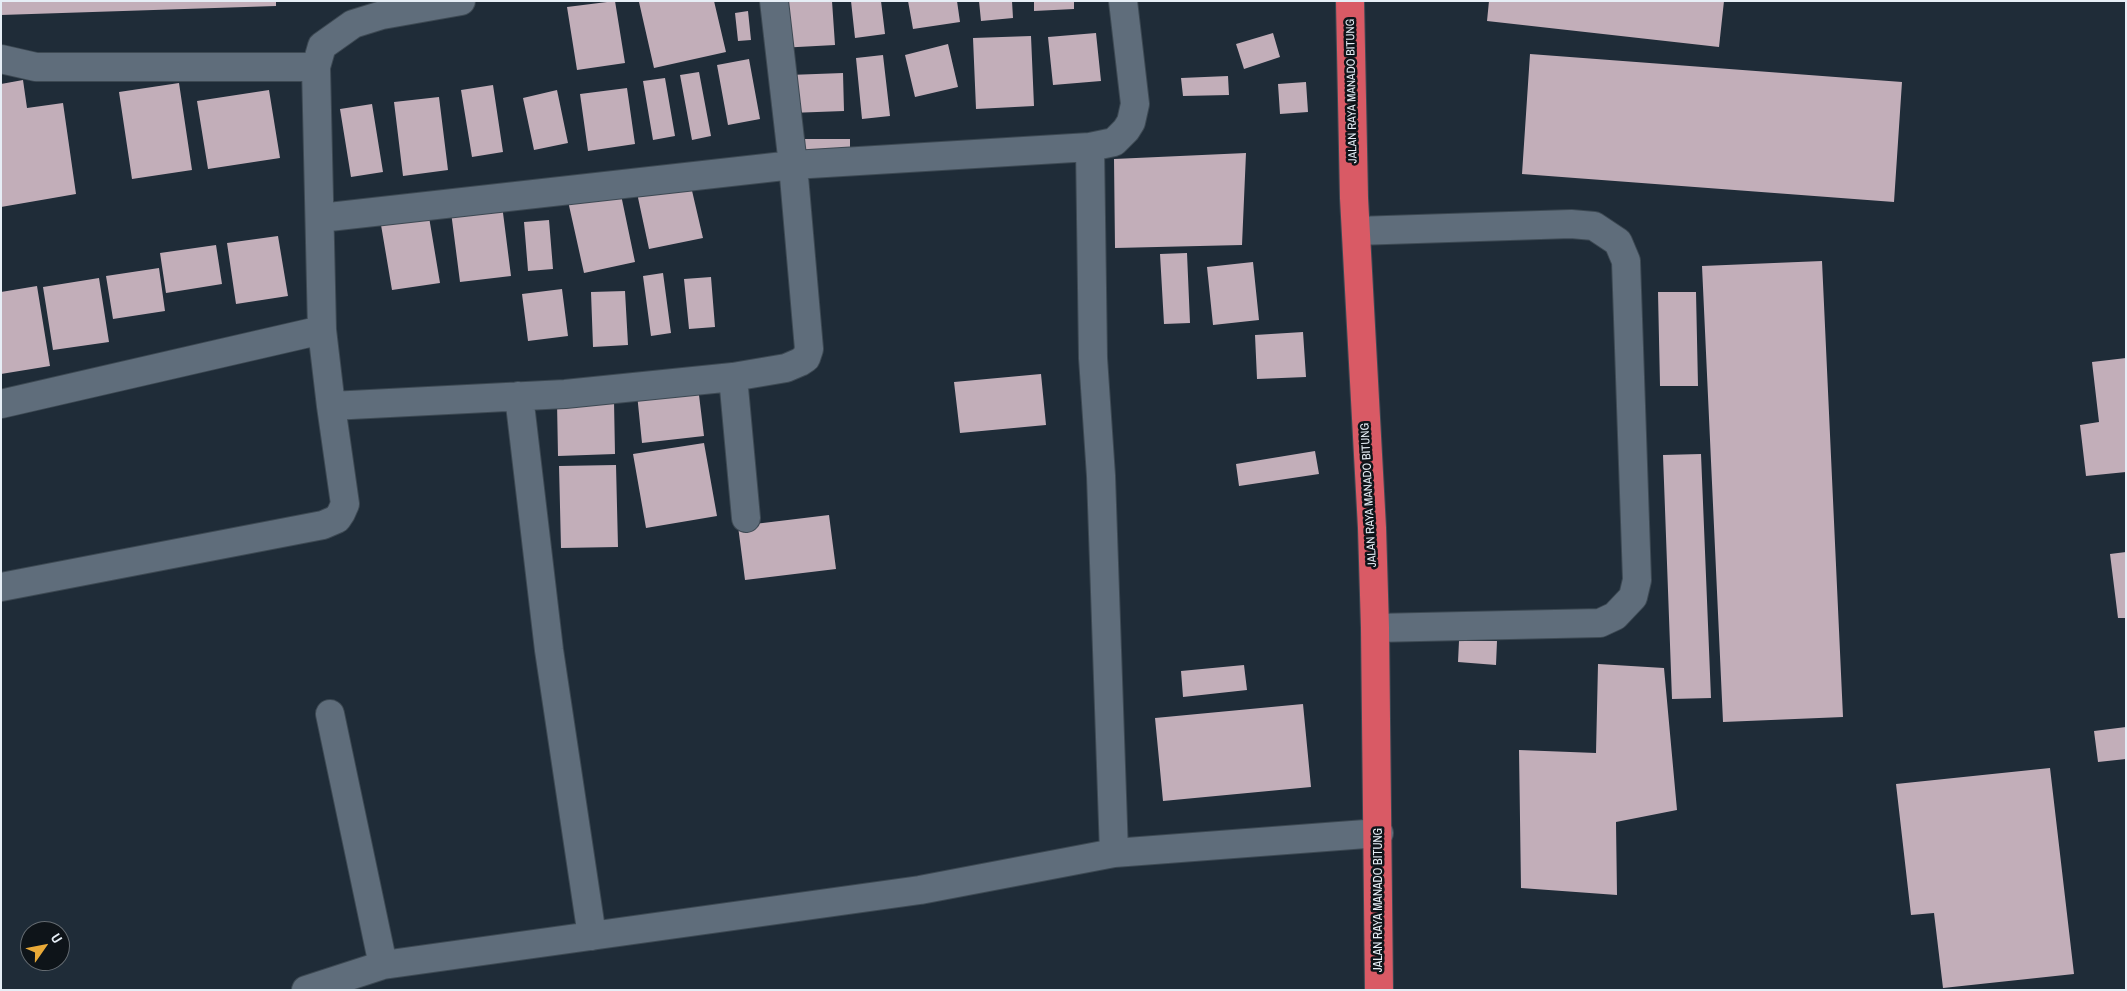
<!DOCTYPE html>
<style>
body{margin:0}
#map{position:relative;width:2127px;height:991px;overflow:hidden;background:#1f2c38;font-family:"Archivo Narrow",sans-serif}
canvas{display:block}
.frame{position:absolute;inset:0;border:2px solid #e6eef6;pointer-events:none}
.north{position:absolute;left:20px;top:921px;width:50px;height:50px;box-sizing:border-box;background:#0e1419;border:1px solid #646b71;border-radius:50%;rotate:57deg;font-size:14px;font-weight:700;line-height:20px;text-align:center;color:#e6eef6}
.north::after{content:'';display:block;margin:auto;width:18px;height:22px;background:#eaaa38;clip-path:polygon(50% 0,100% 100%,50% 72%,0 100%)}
</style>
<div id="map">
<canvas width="2127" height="991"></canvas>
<div class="frame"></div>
<div class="north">U</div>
</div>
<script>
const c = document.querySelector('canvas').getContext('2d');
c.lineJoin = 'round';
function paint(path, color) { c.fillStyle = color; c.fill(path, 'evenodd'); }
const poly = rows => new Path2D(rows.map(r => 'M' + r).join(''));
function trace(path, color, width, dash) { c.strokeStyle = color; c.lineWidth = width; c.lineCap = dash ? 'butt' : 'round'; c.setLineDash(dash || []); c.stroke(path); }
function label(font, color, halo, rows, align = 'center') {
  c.font = font + ' "Archivo Narrow",sans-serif'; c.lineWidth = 5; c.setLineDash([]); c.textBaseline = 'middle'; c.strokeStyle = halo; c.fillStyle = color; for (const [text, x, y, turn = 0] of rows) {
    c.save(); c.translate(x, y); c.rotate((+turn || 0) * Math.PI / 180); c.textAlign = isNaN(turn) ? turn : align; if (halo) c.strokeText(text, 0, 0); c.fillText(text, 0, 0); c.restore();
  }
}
paint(poly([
 [1,1,276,1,276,6,1,15],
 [615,1,625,63,577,70,567,7],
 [643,1,714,1,726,52,654,68,639,2],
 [777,1,832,1,835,45,779,48],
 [851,1,881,1,885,34,855,38],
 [908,1,957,1,960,22,913,29],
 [979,1,1012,1,1013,18,981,21],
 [1034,1,1074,1,1074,9,1034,11],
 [1489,1,1724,1,1719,47,1487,21],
 [748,11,751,40,738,41,735,13],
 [1096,33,1101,81,1053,85,1048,37],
 [1273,33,1280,57,1244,69,1236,44],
 [1031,36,1034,106,976,109,973,38],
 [948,44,958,87,915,97,905,55],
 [1530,54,1902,82,1894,202,1522,174],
 [883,55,890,116,862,119,856,58],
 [749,59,760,119,728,125,717,65],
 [699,72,711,136,692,140,680,75],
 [843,73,844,111,790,113,789,75],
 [1228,76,1229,95,1183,96,1181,78],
 [665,78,675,136,653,140,643,81],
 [23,80,27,108,63,103,76,194,1,207,1,84],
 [1306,82,1308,112,1280,114,1278,84],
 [179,83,192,170,132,179,119,92],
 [493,85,503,152,472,157,461,90],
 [627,88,635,144,588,151,580,94],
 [269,90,280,158,208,169,197,101],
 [557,90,568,143,534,150,523,98],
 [439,97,448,170,403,176,394,102],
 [372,104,383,172,351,177,340,109],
 [794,139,850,139,850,161,794,160],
 [1246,153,1242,245,1115,248,1114,159],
 [690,182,703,238,649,249,637,193],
 [620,190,635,262,584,273,568,201],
 [502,205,511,276,460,282,451,212],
 [428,211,440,283,392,290,380,219],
 [549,220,553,269,528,271,524,222],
 [278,236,288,296,236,304,227,243],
 [216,245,222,284,166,293,160,253],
 [1187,253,1190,323,1164,324,1160,254],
 [1822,261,1843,717,1723,722,1702,266],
 [1253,262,1259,320,1213,325,1207,267],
 [159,268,165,311,113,319,106,276],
 [663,273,671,333,651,336,643,276],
 [711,277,715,327,689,329,684,279],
 [99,278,109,342,53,350,43,287],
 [37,286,50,366,1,374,1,292],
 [562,289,568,336,528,341,522,294],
 [625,291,628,345,593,347,591,292],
 [1658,292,1696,292,1698,386,1660,386],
 [1303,332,1306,377,1257,379,1255,335],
 [2126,358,2126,472,2086,476,2080,425,2099,422,2092,362],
 [1041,374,1046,425,960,433,954,382],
 [698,387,704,436,642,443,637,394],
 [614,401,615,454,558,456,557,402],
 [704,443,717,516,646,528,633,454],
 [1315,451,1319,474,1239,486,1236,464],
 [1701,454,1711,698,1672,699,1663,455],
 [616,465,618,547,561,548,559,466],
 [829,515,836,569,745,580,738,526],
 [2126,552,2126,618,2118,618,2110,554],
 [1459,641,1497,641,1496,665,1458,662],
 [1598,664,1664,668,1677,810,1616,822,1617,895,1521,888,1519,750,1596,753],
 [1244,665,1247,690,1183,697,1181,671],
 [1303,704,1311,787,1163,801,1155,718],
 [2126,727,2126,759,2098,762,2094,731],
 [2050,768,2074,974,1943,988,1934,913,1911,915,1896,784]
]), '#c2aeb9');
const minor = poly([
 [1,59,36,67,316,67],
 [1090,147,1093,358,1101,476,1114,853],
 [320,218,793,165,1090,147,1114,142,1126,130,1131,122,1135,104,1123,1],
 [1356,231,1571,224,1594,226,1618,242,1626,261,1637,580,1633,597,1615,616,1600,623,1375,628],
 [322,330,331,406,565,394,733,377,786,368,800,362,806,358,809,349,793,165,774,1],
 [733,377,746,518],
 [519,396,549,650,592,936],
 [1,404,322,330,316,67,322,46,353,24,382,15,461,1],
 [1,587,323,525,337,519,341,513,345,504,331,406],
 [330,714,383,965],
 [306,990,383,965,920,890,1114,853,1379,833]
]);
const highway = poly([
 [1350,1,1354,198,1372,528,1375,628,1379,990]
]);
trace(minor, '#3d4953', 30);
trace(highway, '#3d4953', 30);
trace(minor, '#5f6d7b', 28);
trace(highway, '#d95a65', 28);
label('12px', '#e6eef6', '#0e1419', [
 ["JALAN RAYA MANADO BITUNG",1352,91,-91],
 ["JALAN RAYA MANADO BITUNG",1369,495,-93],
 ["JALAN RAYA MANADO BITUNG",1379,900,-90]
]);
</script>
